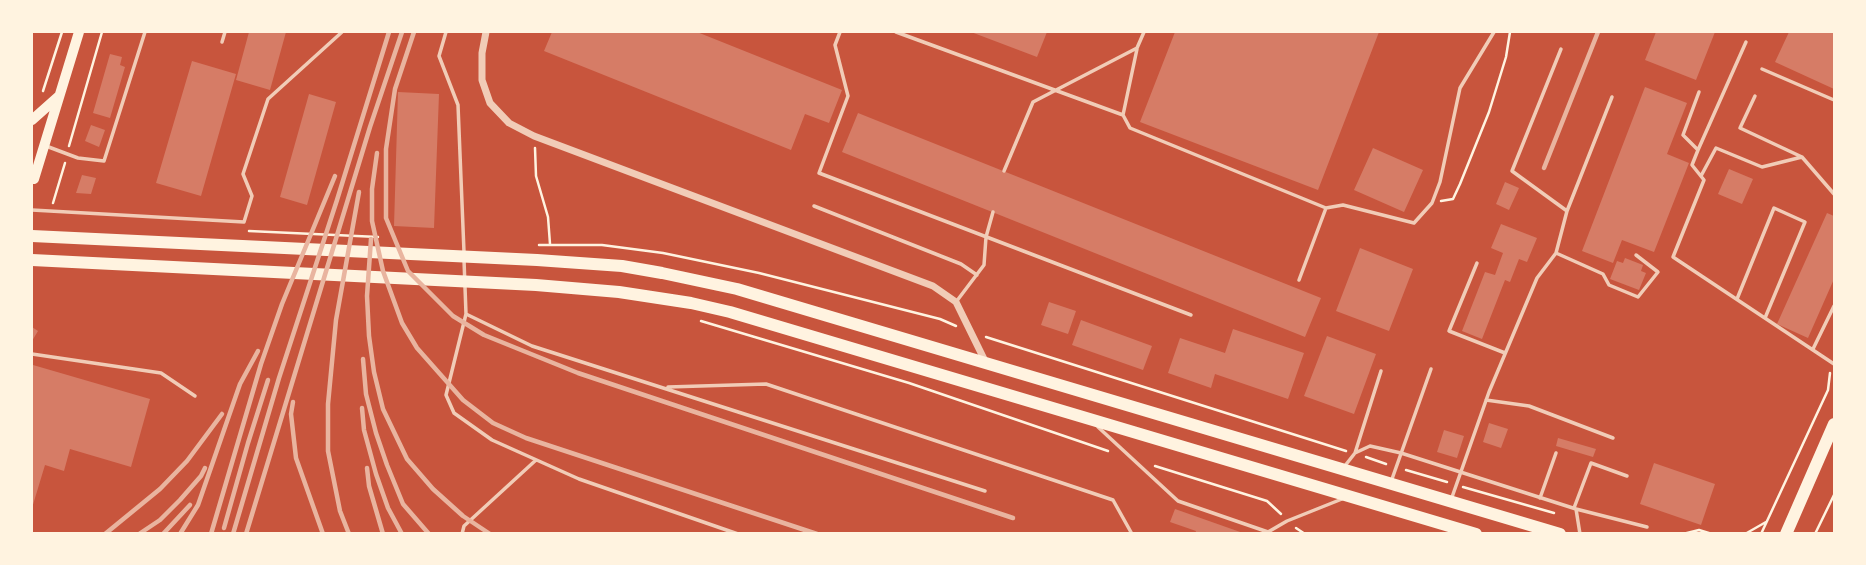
<!DOCTYPE html>
<style>
body{margin:0}
#map{position:relative;width:1866px;height:565px;overflow:hidden;background:#c8553d;font-family:Manrope,sans-serif}
canvas{display:block}
.frame{position:absolute;inset:0;border:33px solid #fff3e0;pointer-events:none}
</style>
<div id="map">
<canvas width="1866" height="565"></canvas>
<div class="frame"></div>
</div>
<script>
const c = document.querySelector('canvas').getContext('2d');
c.lineJoin = 'round';
function paint(path, color) { c.fillStyle = color; c.fill(path, 'evenodd'); }
const poly = rows => new Path2D(rows.map(r => 'M' + r).join(''));
function trace(path, color, width, dash) { c.strokeStyle = color; c.lineWidth = width; c.lineCap = dash ? 'butt' : 'round'; c.setLineDash(dash || []); c.stroke(path); }
paint(poly([
 [249,32,286,32,270,90,236,80],
 [552,32,697,32,842,90,829,123,805,114,791,150,544,51],
 [971,32,1047,32,1037,57],
 [1175,32,1379,32,1318,190,1140,122],
 [1656,32,1715,32,1696,80,1645,60],
 [1789,32,1834,32,1834,89,1775,62],
 [110,54,122,57,120,65,125,67,110,118,93,113],
 [192,61,236,74,201,196,156,183],
 [1645,87,1687,103,1667,154,1689,163,1654,252,1622,240,1613,263,1582,251],
 [398,92,439,94,434,228,394,226],
 [309,94,336,102,307,205,280,197],
 [858,113,1321,298,1305,337,842,152],
 [91,125,105,130,99,147,85,141],
 [1373,148,1423,170,1404,212,1354,190],
 [1729,169,1753,179,1742,204,1718,194],
 [82,175,96,178,91,194,76,193],
 [1505,182,1519,188,1509,210,1496,204],
 [1827,213,1834,216,1834,279,1808,338,1777,324],
 [1501,224,1537,238,1527,262,1519,259,1510,282,1505,280,1482,339,1462,331,1485,272,1495,275,1503,253,1491,248],
 [1360,248,1413,269,1389,331,1336,311],
 [1625,258,1643,265,1641,271,1646,273,1639,290,1610,279,1617,261,1623,263],
 [1049,302,1076,311,1068,334,1041,325],
 [1081,320,1152,346,1143,370,1072,345],
 [32,327,38,331,32,341],
 [1233,329,1304,353,1288,399,1215,374,1211,388,1168,373,1180,338,1225,353],
 [1327,336,1376,354,1354,414,1304,396],
 [33,365,150,399,131,467,70,449,64,471,45,465,32,508,32,372],
 [1489,423,1508,429,1501,448,1483,442],
 [1444,430,1464,436,1457,458,1437,452],
 [1558,438,1596,449,1593,457,1556,446],
 [1654,463,1715,484,1701,525,1640,504],
 [1175,509,1243,533,1243,534,1195,534,1196,531,1170,522]
]), '#d67c66');
trace(poly([
 [43,91,62,32],
 [69,146,102,32],
 [535,148,536,176,548,217,550,244],
 [1441,201,1453,199,1460,184,1489,112,1506,57,1510,32],
 [53,203,65,163],
 [249,231,378,237],
 [539,245,602,245,663,253,759,273,940,319,956,326],
 [701,321,909,383,1108,451],
 [986,337,1346,451],
 [1366,457,1386,464],
 [1155,466,1267,501,1281,514],
 [1406,470,1447,482],
 [1463,487,1554,513],
 [1296,528,1305,534],
 [1683,534,1699,530,1712,534],
 [1745,534,1766,522],
 [1761,534,1828,390,1830,373],
 [1815,534,1834,495]
]), '#fff3e0', 2.5);
trace(poly([
 [446,32,439,56,458,105,464,252],
 [840,32,835,45,848,96,819,173,1191,315],
 [896,32,1123,115,1130,128,1326,208],
 [222,42,225,32],
 [1561,49,1512,171,1567,211],
 [1762,69,1834,100],
 [1699,92,1683,135,1698,150,1692,165,1704,180,1673,257,1834,364],
 [1755,96,1740,128,1802,157,1834,194],
 [1123,115,1137,49],
 [46,146,78,158,104,161,145,32],
 [1698,150,1746,42],
 [1004,171,1033,102,1137,48,1144,32],
 [1701,176,1716,148,1762,167,1802,157],
 [814,206,961,264,977,275],
 [32,210,244,222,252,196,243,174,268,99,342,32],
 [1556,253,1603,274,1609,285,1638,297,1658,272,1636,255],
 [464,260,466,314,532,346,985,491],
 [1477,263,1449,331,1505,353],
 [1299,280,1326,208,1343,205,1414,223,1432,203,1440,182,1460,88,1494,32],
 [1737,299,1774,208,1805,222,1765,318],
 [956,302,984,265,986,237,993,212],
 [466,314,446,395,454,413,492,440,579,479,738,534],
 [1813,349,1834,306],
 [32,354,161,373,195,396],
 [668,387,766,384,1113,500,1132,534],
 [1486,400,1529,406,1613,438],
 [1098,427,1178,501,1268,532,1287,521,1342,499],
 [1355,453,1381,371],
 [1344,467,1355,453,1370,446,1401,453,1576,509,1580,534],
 [1392,479,1431,369],
 [1540,498,1556,453],
 [1451,500,1489,392,1537,278,1556,253,1567,211,1612,97],
 [1574,508,1591,463,1627,476],
 [1576,509,1647,527],
 [462,534,464,526,536,460]
]), '#f1ccb7', 3.5);
trace(poly([
 [486,32,482,53,482,80,490,103,509,123,534,136,933,286,956,302,985,361]
]), '#f1ccb7', 7);
trace(poly([
 [32,120,59,96],
 [32,178,34,179,79,32]
]), '#fff3e0', 10);
trace(poly([
 [32,236,537,260,622,266,662,273,737,289,1560,534],
 [32,260,536,285,619,292,691,303,730,312,1476,534],
 [1786,534,1834,424]
]), '#fff3e0', 12);
trace(poly([
 [414,32,395,89,386,149,386,218,408,271,453,316,484,335,578,373,1013,518],
 [377,153,372,189,372,221,383,271,402,323,417,348,463,400,493,423,526,438,817,534],
 [1544,168,1598,32],
 [371,239,367,296,369,336,374,372,383,409,407,459,433,489,463,516,490,534],
 [363,359,366,394,376,433,387,465,403,504,429,534],
 [293,402,291,414,296,458,323,534],
 [362,408,364,430,376,474,388,508,402,534],
 [367,468,369,486,383,534],
 [224,528,248,443,268,380],
 [105,534,160,489,187,461,222,414],
 [139,534,160,520,180,500,201,476,205,468],
 [163,534,190,505],
 [180,534,198,505,240,384,258,351],
 [211,534,261,364,282,304,335,176],
 [233,534,279,378,337,200,389,32],
 [246,534,370,127,402,32],
 [349,534,340,511,328,451,328,404,336,320,359,192]
]), '#e9b49f', 4.5);
</script>
